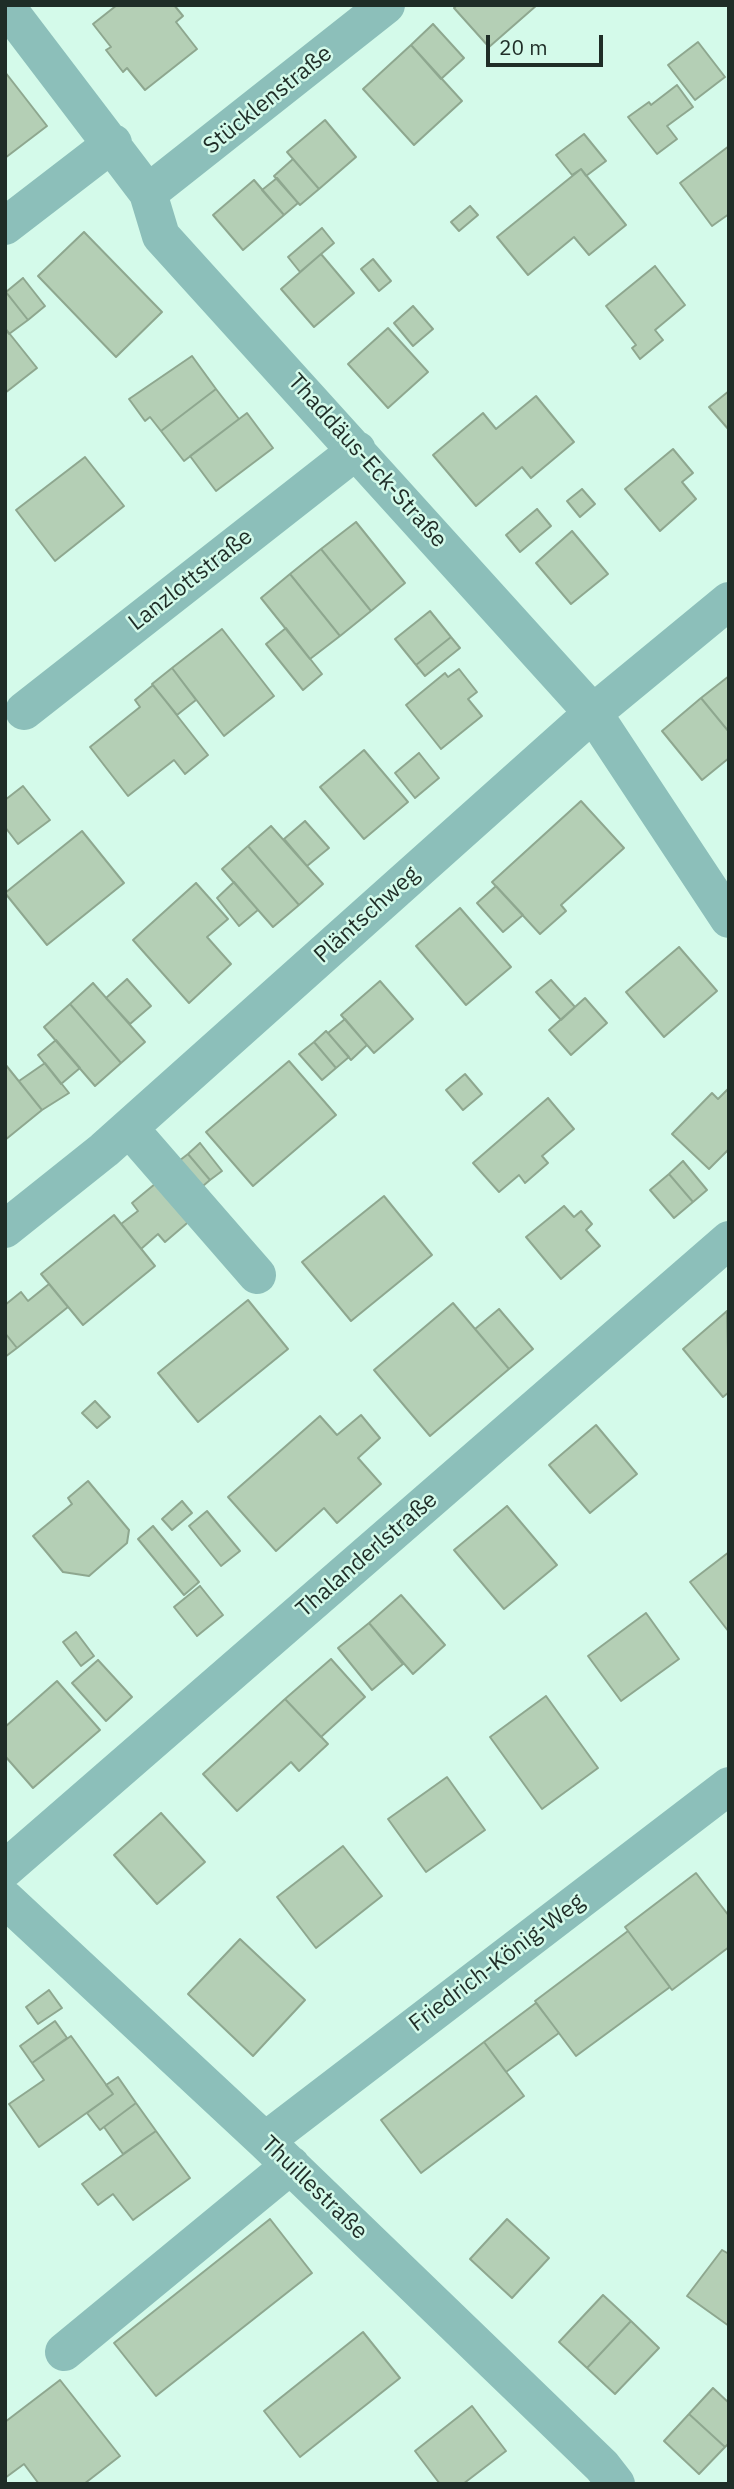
<!DOCTYPE html>
<meta charset="utf-8">
<style>
body{margin:0}
#map{position:relative;width:734px;height:2489px;overflow:hidden;background:#d4faea;font-family:"IBM Plex Sans",sans-serif}
canvas{display:block}
.frame{position:absolute;inset:0;border:7px solid #1f2d27;pointer-events:none}
.scale{position:absolute;left:486px;top:35px;width:117px;height:32px;box-sizing:border-box;border:4px solid #1f2d27;border-top:0;padding-left:9px;font-size:21px;line-height:24px;white-space:nowrap;color:#1f2d27;-webkit-text-stroke:5px #d4faea;paint-order:stroke}
</style>
<div id="map">
<canvas width="734" height="2489"></canvas>
<div class="frame"></div>
<div class="scale">20 m</div>
</div>
<script>
const c = document.querySelector('canvas').getContext('2d');
c.lineJoin = 'round';
function paint(path, color) { c.fillStyle = color; c.fill(path, 'evenodd'); }
const poly = rows => new Path2D(rows.map(r => 'M' + r).join(''));
function trace(path, color, width, dash) { c.strokeStyle = color; c.lineWidth = width; c.lineCap = dash ? 'butt' : 'round'; c.setLineDash(dash || []); c.stroke(path); }
function label(font, color, halo, rows, align = 'center') {
  c.font = font + ' "IBM Plex Sans",sans-serif'; c.lineWidth = 5; c.setLineDash([]); c.textBaseline = 'middle'; c.strokeStyle = halo; c.fillStyle = color; for (const [text, x, y, turn = 0] of rows) {
    c.save(); c.translate(x, y); c.rotate((+turn || 0) * Math.PI / 180); c.textAlign = isNaN(turn) ? turn : align; if (halo) c.strokeText(text, 0, 0); c.fillText(text, 0, 0); c.restore();
  }
}
const building = poly([
 [117,5,174,5,183,16,176,22,197,49,145,90,127,68,123,72,106,50,111,47,93,24,117,5],
 [457,5,537,5,489,47,454,8,457,5],
 [433,24,464,58,441,79,411,45,433,24],
 [698,42,725,77,695,100,668,65,698,42],
 [411,45,462,101,414,145,363,89,411,45],
 [5,72,47,126,5,158,5,72],
 [677,85,693,107,667,126,677,139,657,154,628,117,649,102,651,105,677,85],
 [325,120,356,157,319,189,287,152,325,120],
 [584,134,606,161,586,176,581,169,572,175,556,155,584,134],
 [729,146,729,214,712,226,680,183,729,146],
 [293,159,319,189,300,205,274,176,293,159],
 [581,169,626,225,589,255,574,237,528,275,497,237,581,169],
 [277,178,298,203,284,215,262,190,277,178],
 [254,180,284,215,243,250,213,215,254,180],
 [470,206,478,215,459,231,451,222,470,206],
 [322,228,334,243,300,272,288,257,322,228],
 [84,232,162,312,116,357,38,276,84,232],
 [321,254,354,293,314,327,281,289,321,254],
 [373,259,391,281,379,291,361,269,373,259],
 [655,266,685,305,655,330,663,340,640,359,632,348,636,345,606,306,655,266],
 [23,278,45,306,28,320,6,292,23,278],
 [5,291,28,320,9,334,5,328,5,291],
 [413,306,433,329,413,346,394,323,413,306],
 [5,328,37,368,5,393,5,328],
 [388,328,428,372,388,408,348,364,388,328],
 [192,356,216,389,161,431,150,417,145,421,129,399,192,356],
 [216,389,239,419,184,461,161,431,216,389],
 [729,391,729,430,709,407,729,391],
 [536,396,574,442,531,478,522,467,476,506,433,455,483,413,496,429,536,396],
 [247,413,273,448,216,491,190,456,247,413],
 [673,449,693,473,682,482,696,499,660,531,625,489,673,449],
 [85,457,124,506,55,561,16,510,85,457],
 [582,489,595,504,580,517,567,501,582,489],
 [537,509,551,526,520,552,506,535,537,509],
 [356,522,405,583,371,611,321,549,356,522],
 [572,531,608,574,571,604,536,563,572,531],
 [321,549,371,611,340,636,290,574,321,549],
 [290,574,340,636,310,659,261,598,290,574],
 [430,611,451,637,416,665,395,639,430,611],
 [286,628,322,674,303,690,266,644,286,628],
 [222,629,274,696,224,736,172,668,222,629],
 [451,637,460,648,425,676,416,665,451,637],
 [172,668,196,700,177,715,152,684,172,668],
 [459,669,477,692,468,699,482,716,441,749,406,705,445,673,448,677,459,669],
 [729,676,729,732,701,698,729,676],
 [153,685,208,755,185,774,174,760,128,796,90,747,140,707,135,700,153,685],
 [701,698,729,732,729,758,702,780,662,731,701,698],
 [364,750,408,802,364,839,320,787,364,750],
 [419,753,439,778,415,798,395,773,419,753],
 [23,786,50,820,18,844,5,827,5,800,23,786],
 [581,801,624,848,561,905,566,911,540,934,492,882,581,801],
 [305,821,329,848,307,866,284,839,305,821],
 [271,826,323,884,299,905,248,846,271,826],
 [82,831,124,883,47,945,5,893,82,831],
 [248,846,299,905,273,927,222,869,248,846],
 [234,882,258,910,239,926,217,898,234,882],
 [196,883,228,919,207,937,231,964,189,1003,133,940,196,883],
 [496,886,523,915,503,932,477,903,496,886],
 [460,908,511,967,466,1005,416,946,460,908],
 [679,947,717,991,664,1037,626,992,679,947],
 [127,979,151,1006,130,1024,106,998,127,979],
 [551,980,575,1007,561,1020,536,992,551,980],
 [380,981,413,1019,374,1053,341,1015,380,981],
 [93,983,145,1042,121,1063,70,1004,93,983],
 [585,998,607,1023,571,1055,549,1030,585,998],
 [70,1004,121,1063,95,1086,44,1027,70,1004],
 [345,1019,367,1045,351,1060,328,1033,345,1019],
 [326,1031,349,1057,336,1068,314,1042,326,1031],
 [56,1040,80,1068,61,1084,38,1055,56,1040],
 [314,1042,336,1068,322,1080,299,1054,314,1042],
 [289,1061,336,1115,253,1186,206,1132,289,1061],
 [45,1063,69,1093,42,1110,19,1081,45,1063],
 [5,1064,42,1110,5,1140,5,1064],
 [465,1074,482,1094,463,1110,446,1090,465,1074],
 [729,1088,729,1149,709,1169,672,1134,712,1093,718,1099,729,1088],
 [548,1098,574,1129,542,1156,548,1163,525,1183,519,1175,499,1192,473,1163,548,1098],
 [200,1143,222,1171,210,1180,188,1154,200,1143],
 [188,1154,210,1180,197,1191,175,1164,188,1154],
 [683,1161,707,1190,693,1202,669,1174,683,1161],
 [669,1174,693,1202,674,1218,650,1190,669,1174],
 [161,1179,193,1218,165,1242,158,1234,141,1249,121,1224,138,1211,132,1203,161,1179],
 [384,1196,432,1255,351,1321,302,1262,384,1196],
 [564,1206,574,1217,581,1211,592,1224,586,1230,600,1246,561,1279,526,1237,564,1206],
 [114,1215,155,1266,83,1325,41,1274,114,1215],
 [49,1284,68,1307,17,1348,5,1333,5,1305,21,1292,28,1301,49,1284],
 [248,1300,288,1349,198,1422,158,1373,248,1300],
 [453,1303,509,1369,430,1436,374,1370,453,1303],
 [499,1309,533,1349,509,1369,475,1329,499,1309],
 [727,1311,729,1392,723,1397,683,1349,727,1311],
 [5,1333,17,1348,5,1357,5,1333],
 [95,1401,110,1417,97,1428,82,1413,95,1401],
 [361,1415,380,1438,358,1458,381,1484,337,1523,324,1508,276,1551,228,1497,320,1416,337,1435,361,1415],
 [596,1425,637,1474,590,1513,549,1465,596,1425],
 [88,1481,129,1530,127,1543,89,1576,63,1572,33,1536,72,1504,68,1498,88,1481],
 [182,1501,192,1513,172,1530,162,1519,182,1501],
 [507,1506,557,1565,504,1609,454,1550,507,1506],
 [207,1511,240,1551,221,1566,189,1526,207,1511],
 [153,1526,199,1582,184,1595,138,1539,153,1526],
 [729,1552,729,1632,690,1582,729,1552],
 [200,1586,223,1615,197,1636,174,1607,200,1586],
 [401,1595,445,1645,413,1674,369,1623,401,1595],
 [646,1613,679,1659,621,1701,588,1656,646,1613],
 [369,1623,403,1664,372,1690,338,1648,369,1623],
 [76,1632,94,1656,81,1666,63,1642,76,1632],
 [331,1659,365,1697,321,1737,285,1699,331,1659],
 [98,1660,132,1697,106,1721,72,1683,98,1660],
 [57,1681,100,1730,33,1788,5,1756,5,1727,57,1681],
 [546,1696,598,1768,542,1809,490,1737,546,1696],
 [285,1699,328,1744,299,1771,291,1762,237,1811,203,1774,285,1699],
 [447,1777,485,1830,426,1872,388,1819,447,1777],
 [161,1813,205,1862,157,1904,114,1855,161,1813],
 [343,1846,382,1896,316,1948,277,1897,343,1846],
 [696,1873,729,1916,729,1947,672,1990,625,1927,696,1873],
 [628,1931,670,1987,576,2056,535,2001,628,1931],
 [240,1939,305,2000,253,2056,188,1994,240,1939],
 [49,1990,62,2008,38,2024,26,2007,49,1990],
 [536,2003,559,2033,506,2072,484,2042,536,2003],
 [55,2021,67,2038,32,2063,20,2046,55,2021],
 [71,2036,113,2094,39,2147,9,2104,44,2080,32,2063,71,2036],
 [484,2042,524,2096,421,2173,381,2120,484,2042],
 [118,2077,136,2103,100,2130,87,2113,113,2094,106,2085,118,2077],
 [136,2103,156,2131,123,2154,104,2127,136,2103],
 [156,2131,190,2178,133,2220,113,2194,98,2205,82,2184,156,2131],
 [270,2219,312,2273,156,2396,114,2343,270,2219],
 [507,2219,549,2258,512,2298,470,2259,507,2219],
 [722,2250,729,2254,729,2326,687,2296,722,2250],
 [603,2295,631,2321,587,2368,559,2342,603,2295],
 [631,2321,659,2348,615,2394,587,2368,631,2321],
 [363,2332,400,2378,300,2457,264,2411,363,2332],
 [60,2380,120,2456,84,2484,39,2484,24,2464,5,2478,5,2422,60,2380],
 [713,2388,729,2403,729,2443,725,2447,689,2414,713,2388],
 [472,2406,506,2451,463,2484,440,2484,415,2451,472,2406],
 [689,2414,725,2447,699,2474,664,2441,689,2414]
]);
paint(building, '#b4cfb5');
trace(building, '#8ea78f', 2);
trace(poly([
 [5,5,148,193,161,236,593,713,729,919],
 [148,193,386,5],
 [5,226,113,143],
 [24,711,357,450],
 [129,1128,257,1275],
 [5,1229,104,1150,593,713,729,601],
 [5,1869,729,1240],
 [5,1899,265,2141,602,2466,616,2484],
 [265,2141,729,1786],
 [64,2352,291,2165]
]), '#8cbfba', 38);
label('23px', '#1f2d27', '#d4faea', [
 ["Stücklenstraße",268,100,-39],
 ["Thaddäus-Eck-Straße",367,461,48],
 ["Lanzlottstraße",191,580,-38],
 ["Pläntschweg",367,915,-42],
 ["Thalanderlstraße",367,1555,-41],
 ["Friedrich-König-Weg",497,1963,-37],
 ["Thuillestraße",314,2188,44]
]);
</script>
